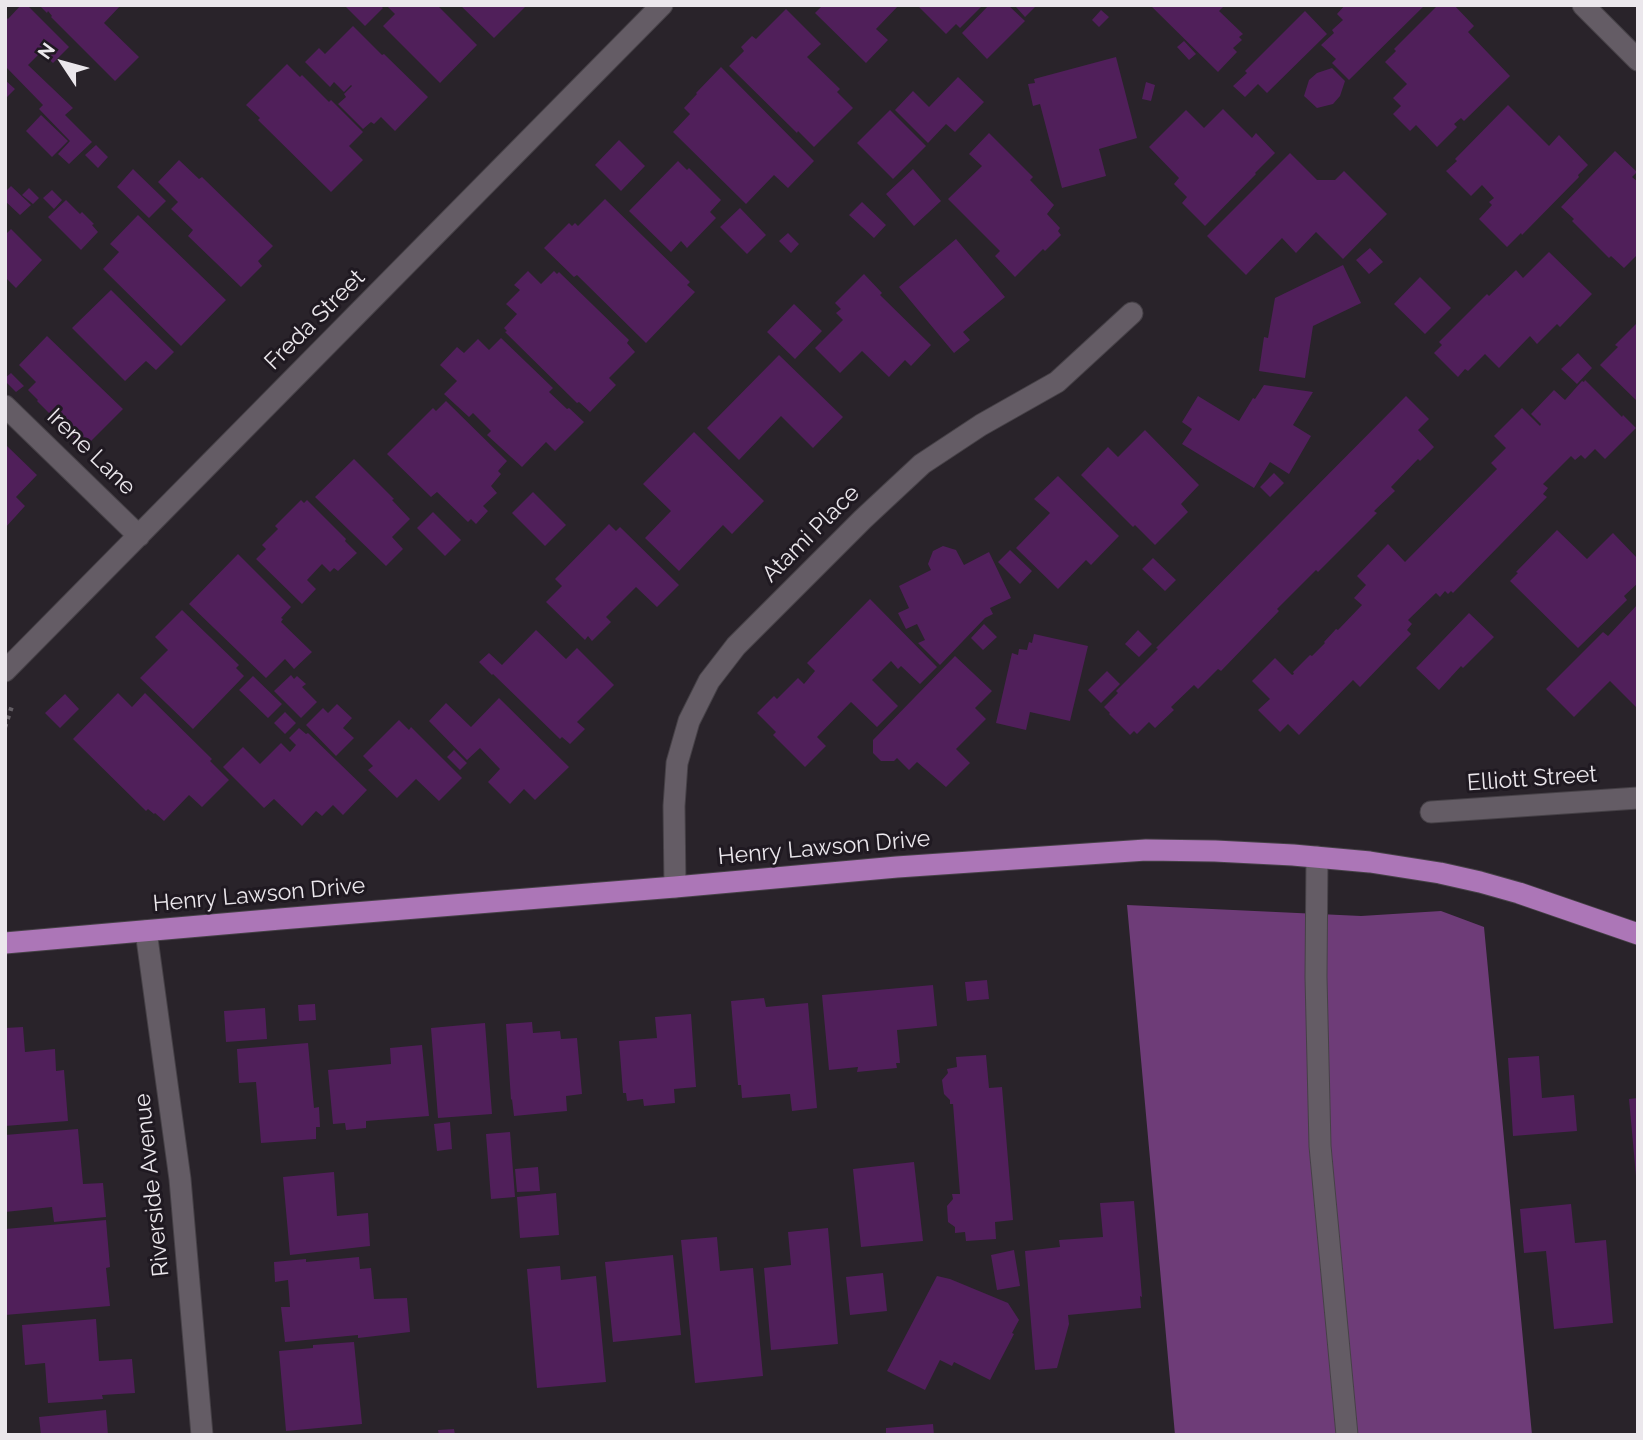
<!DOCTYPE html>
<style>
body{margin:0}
#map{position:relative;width:1643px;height:1440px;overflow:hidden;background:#29232a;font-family:Raleway,sans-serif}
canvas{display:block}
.frame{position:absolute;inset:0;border:7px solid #ebe7ec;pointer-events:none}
.north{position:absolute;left:28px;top:28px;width:70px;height:70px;-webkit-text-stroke:5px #1f1921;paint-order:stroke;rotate:306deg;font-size:19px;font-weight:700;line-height:28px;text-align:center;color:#ebe7ec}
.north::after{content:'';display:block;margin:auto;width:24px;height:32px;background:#ebe7ec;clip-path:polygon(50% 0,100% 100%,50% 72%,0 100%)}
</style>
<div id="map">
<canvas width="1643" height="1440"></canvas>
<div class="frame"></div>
<div class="north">N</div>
</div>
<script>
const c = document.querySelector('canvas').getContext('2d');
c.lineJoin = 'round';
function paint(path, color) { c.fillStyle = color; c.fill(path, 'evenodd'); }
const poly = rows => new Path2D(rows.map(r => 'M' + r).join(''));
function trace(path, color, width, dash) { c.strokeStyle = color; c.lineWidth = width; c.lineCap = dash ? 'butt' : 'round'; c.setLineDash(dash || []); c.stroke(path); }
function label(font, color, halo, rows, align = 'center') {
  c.font = font + ' Raleway,sans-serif'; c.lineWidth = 6; c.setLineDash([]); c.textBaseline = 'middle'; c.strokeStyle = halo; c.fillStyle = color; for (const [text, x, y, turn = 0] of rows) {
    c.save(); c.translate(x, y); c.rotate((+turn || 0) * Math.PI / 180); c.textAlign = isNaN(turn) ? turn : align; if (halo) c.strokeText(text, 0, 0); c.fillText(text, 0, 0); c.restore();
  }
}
paint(poly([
 [1127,905,1361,916,1441,911,1484,927,1532,1435,1175,1435]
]), '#6e3c78');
paint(poly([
 [21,5,27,5,69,47,53,63,41,52,28,65,73,108,65,115,92,142,69,164,58,154,70,141,39,109,43,105,5,66,5,16,8,19],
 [39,5,121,5,104,23,139,57,115,81,51,17,52,16,48,11,47,13],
 [344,5,380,5,383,8,365,26],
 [386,5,437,5,477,45,440,83,383,26,395,14],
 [460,5,527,5,494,38],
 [823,5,899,5,876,29,888,40,866,63,815,13],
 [917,5,983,5,960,28,956,24,946,34],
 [989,5,1008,5,1025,21,987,59,962,33],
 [1018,5,1034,5,1035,7,1025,17,1016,7],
 [1150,5,1225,5,1219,11,1243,34,1239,37,1242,40,1233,48,1237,52,1218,72],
 [1345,5,1425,5,1349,80,1332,63,1336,59,1321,45,1334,33,1332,30,1343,20,1337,14],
 [1438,5,1454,5,1474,26,1468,32,1510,76,1464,121,1461,118,1454,124,1457,127,1437,147,1416,125,1410,131,1393,114,1401,106,1393,98,1407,84,1385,62,1396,51,1394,49],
 [786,9,821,44,807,57,840,89,837,92,853,108,814,147,798,131,797,133,729,66,744,51,741,47,752,36,756,39],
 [1101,10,1109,17,1099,27,1092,20],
 [1305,11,1327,34,1267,93,1258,84,1245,97,1233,86,1247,73,1245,71],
 [353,26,382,55,384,54,428,97,395,131,381,117,374,124,371,122,363,129,338,104,346,97,344,94,352,86,351,85,344,92,334,82,330,87,305,62,319,48,325,54],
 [1184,41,1196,54,1189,60,1177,47],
 [1116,57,1137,138,1099,149,1106,176,1062,188,1040,104,1033,106,1028,84,1035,83,1034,79],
 [287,64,300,77,302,75,329,102,331,100,363,132,349,146,363,160,331,192,258,120,260,118,246,105],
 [721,67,814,161,788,188,774,175,746,204,673,132,690,114,684,108,697,94,696,93],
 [1332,68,1345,81,1340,96,1333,104,1317,108,1304,96,1309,80,1317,73],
 [958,77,984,102,955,132,946,124,928,143,895,110,913,91,929,107],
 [5,80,15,89,5,99],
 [1146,82,1155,85,1151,101,1142,99],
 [1508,105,1549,146,1559,135,1588,165,1578,175,1579,177,1522,235,1521,233,1507,247,1479,219,1492,205,1489,202,1494,198,1482,185,1471,196,1446,171,1457,161,1455,159],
 [1223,109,1252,138,1256,133,1275,153,1255,173,1256,174,1205,226,1182,203,1187,197,1174,184,1179,178,1149,147,1186,110,1204,128],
 [890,110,926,146,893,179,857,143],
 [41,115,68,141,52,157,26,131],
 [989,133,1033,177,1030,180,1054,205,1047,214,1060,228,1058,231,1061,235,1045,251,1043,249,1015,277,995,256,1000,251,948,199,982,166,969,154],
 [619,140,645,166,621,191,595,165],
 [96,145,108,157,98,168,85,155],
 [1615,151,1637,172,1632,177,1638,182,1638,254,1624,268,1611,256,1609,258,1572,221,1574,219,1561,207],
 [1290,153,1317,180,1335,180,1344,171,1387,214,1343,259,1316,232,1296,253,1282,238,1246,275,1207,236],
 [179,160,199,179,202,177,273,246,258,261,262,266,241,287,188,236,193,230,171,209,178,202,158,182],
 [678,161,687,170,689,168,721,200,710,212,716,218,687,248,681,241,671,252,629,211],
 [133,169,166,201,149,218,117,187],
 [913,169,941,201,914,226,886,194],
 [11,186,31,205,20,215,5,201,5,192],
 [29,188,39,198,33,204,22,195],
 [52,190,62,200,54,209,43,198],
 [605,199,690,282,687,285,695,292,646,343,577,275,574,277,544,248,569,223,572,226,575,223,578,226],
 [66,200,80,214,82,212,94,224,92,225,98,232,81,250,48,217],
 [862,202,886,225,874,238,849,215],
 [740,208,766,235,747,254,720,227],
 [138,215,226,300,181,346,103,269,119,252,110,244],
 [11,229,42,260,16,288,5,277,5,235],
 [788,233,799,244,791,253,779,241],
 [956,239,1005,297,963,332,970,340,954,353,899,287],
 [1370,248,1383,262,1369,274,1356,260],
 [1549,252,1592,294,1560,327,1557,324,1537,344,1530,336,1499,368,1485,354,1468,371,1465,369,1458,377,1434,353,1442,345,1439,342,1487,294,1489,296,1516,270,1523,278],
 [1343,265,1361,303,1313,326,1305,378,1259,371,1264,337,1268,338,1275,298],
 [528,271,541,284,554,271,557,274,559,272,629,340,627,343,635,352,609,378,616,385,590,412,579,402,577,403,505,332,507,331,504,328,517,314,506,304,520,290,514,285],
 [864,274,882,293,880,295,931,345,911,366,905,360,889,377,862,351,840,373,815,348,843,320,836,313,841,309,835,303],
 [1420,277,1451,308,1425,334,1394,304],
 [111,290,174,352,156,370,146,361,125,381,72,328],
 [794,304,822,331,795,359,767,332],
 [1638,322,1638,402,1600,365,1618,347,1615,345],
 [47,336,123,409,84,448,37,401,38,400,28,390,36,382,19,365],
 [501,338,553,388,549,392,567,409,569,408,584,422,555,451,546,442,522,467,487,435,491,431,473,413,469,417,444,394,457,381,440,365,457,347,464,353,478,339,489,350],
 [1578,353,1592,368,1577,384,1561,369],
 [779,355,843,417,813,448,781,416,739,460,707,428],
 [11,373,24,386,16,392,5,381,5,378],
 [1585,380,1622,417,1623,415,1636,428,1605,459,1595,449,1585,459,1581,455,1575,460,1571,456,1543,484,1548,488,1543,494,1547,497,1453,593,1451,591,1448,594,1445,591,1440,597,1436,593,1408,620,1412,624,1407,630,1411,634,1360,687,1353,680,1299,735,1288,724,1280,732,1258,710,1270,699,1252,681,1275,658,1292,675,1294,674,1293,672,1310,655,1312,656,1325,643,1324,642,1336,629,1338,630,1362,605,1354,598,1366,585,1357,576,1388,544,1405,562,1497,469,1491,463,1506,448,1494,436,1522,408,1540,426,1541,424,1531,414,1554,390,1565,400,1582,381,1584,382],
 [1264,385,1313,392,1293,425,1311,436,1289,474,1270,462,1254,488,1182,444,1192,429,1182,422,1198,396,1239,421,1253,398,1255,399],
 [1406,396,1429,419,1418,430,1434,447,1420,461,1418,459,1391,487,1395,491,1374,511,1377,513,1318,572,1316,570,1277,609,1279,611,1221,671,1218,669,1198,689,1194,685,1171,707,1174,710,1155,728,1149,722,1137,734,1134,731,1130,735,1109,714,1110,713,1104,707,1118,693,1116,691,1158,649,1156,648],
 [446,401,507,461,498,471,501,474,491,486,497,493,483,506,488,511,476,524,471,519,468,522,437,492,431,497,387,454,433,408,436,411],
 [1145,430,1199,485,1181,504,1188,512,1155,545,1135,525,1133,527,1081,475,1108,447,1118,457],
 [694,432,764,501,732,534,723,525,679,571,645,538,671,511,643,484],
 [7,446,37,475,16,497,25,506,5,528,5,447],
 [354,459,394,499,392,500,410,519,392,537,403,549,386,566,315,497],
 [1274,473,1284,483,1270,497,1260,487],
 [1058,476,1119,536,1091,565,1086,560,1058,589,1016,548,1050,513,1034,499],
 [533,492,566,525,545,546,512,513],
 [301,500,304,503,307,500,346,539,345,541,357,553,338,571,334,568,330,572,322,564,307,580,316,589,302,604,256,559,266,549,262,545,278,529,275,526],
 [433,512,461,540,445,556,417,528],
 [609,524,616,531,620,527,679,585,657,607,636,587,606,617,611,622,592,641,588,636,585,640,546,602,562,586,555,579],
 [1557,530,1587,559,1613,533,1638,559,1638,583,1624,596,1627,600,1578,648,1510,581,1518,573,1516,572],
 [943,546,956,550,964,565,989,552,1011,598,990,608,993,614,985,618,940,665,918,643,925,640,917,624,906,629,898,613,909,608,899,586,931,570,928,564,933,551],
 [1010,550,1032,571,1020,584,998,562],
 [238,554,291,607,281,618,283,619,281,622,312,652,294,669,285,659,266,678,189,604],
 [1153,558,1176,580,1165,591,1142,569],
 [870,599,937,667,920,684,901,666,898,669,891,661,872,680,898,706,877,727,851,702,817,737,826,746,805,767,773,735,776,732,757,713,774,696,777,699,798,678,804,684,815,671,807,663],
 [1638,604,1638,709,1610,681,1574,717,1546,689,1603,632,1608,636],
 [182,610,239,665,236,668,244,676,193,729,140,678,168,650,155,637],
 [1469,613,1494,637,1463,668,1461,666,1439,690,1416,668],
 [984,624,997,637,983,650,971,638],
 [536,630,566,659,577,648,614,685,577,722,585,729,570,744,562,737,560,739,493,674,492,675,479,662,489,653,502,665],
 [1138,630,1152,644,1139,657,1125,644],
 [1034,634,1088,646,1070,721,1030,712,1026,730,996,723,1012,653,1018,655,1019,649,1027,650,1029,642,1032,643],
 [955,656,992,691,975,708,986,719,956,749,970,763,946,787,917,762,909,770,897,758,894,761,881,761,873,753,873,740],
 [1107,671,1120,684,1101,703,1088,690],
 [291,675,294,679,297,676,306,684,302,687,317,702,301,718,274,691],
 [253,676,282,704,268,718,239,690],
 [118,693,132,707,145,693,212,759,210,761,229,780,202,807,189,795,164,821,155,813,154,814,148,809,146,811,73,739],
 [65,694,79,709,60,728,45,713],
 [499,698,569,767,535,800,524,789,510,804,488,782,500,769,480,748,467,760,429,721,446,703,471,727],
 [337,704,352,718,343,728,354,738,336,756,306,725,323,708,328,713],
 [285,712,296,723,285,734,274,723],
 [399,720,409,730,411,727,462,778,439,801,416,779,397,798,368,770,373,766,363,756],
 [299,728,306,734,308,733,367,790,343,815,333,805,322,816,316,811,302,826,274,799,264,808,223,767,243,747,260,764,281,743,290,752,296,745,289,738],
 [454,750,467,763,460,770,447,757],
 [987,980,989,999,967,1001,965,982],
 [933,985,937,1026,897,1030,900,1063,896,1063,897,1068,857,1072,858,1067,829,1070,822,995],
 [764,998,766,1007,808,1003,817,1108,792,1111,790,1094,742,1098,741,1085,738,1085,731,1001],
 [315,1004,316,1020,299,1021,298,1005],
 [265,1008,267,1039,226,1042,224,1011],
 [691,1014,696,1087,674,1089,675,1103,644,1106,643,1099,627,1101,626,1093,623,1093,619,1041,657,1038,655,1017],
 [532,1022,533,1033,560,1031,561,1039,577,1038,582,1094,566,1096,567,1111,514,1116,512,1099,511,1100,506,1024],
 [485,1023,492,1114,438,1118,431,1028],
 [23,1027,25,1052,55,1049,56,1071,64,1070,68,1121,5,1126,5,1028],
 [308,1043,314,1108,319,1107,320,1127,316,1127,316,1139,261,1143,256,1082,239,1083,237,1049],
 [422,1045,429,1116,366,1121,366,1128,346,1130,345,1123,333,1124,328,1070,391,1064,390,1048],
 [986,1055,989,1088,1002,1087,1013,1220,995,1222,996,1239,966,1241,965,1232,955,1233,955,1227,948,1222,947,1206,953,1199,952,1194,960,1194,953,1104,950,1104,950,1100,944,1094,942,1080,948,1073,947,1069,957,1067,956,1057],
 [1539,1056,1542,1098,1574,1095,1577,1131,1513,1136,1508,1058],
 [1638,1098,1638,1176,1636,1176,1629,1099],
 [450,1122,452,1149,437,1151,434,1124],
 [78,1129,83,1184,103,1183,106,1217,54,1222,52,1207,5,1212,5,1135],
 [510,1132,515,1197,491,1199,486,1134],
 [914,1162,923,1241,861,1247,853,1169],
 [538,1167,540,1191,517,1192,515,1169],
 [334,1172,337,1216,368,1213,370,1246,290,1255,283,1177],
 [556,1193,559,1235,520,1238,517,1197],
 [1134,1201,1142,1297,1140,1296,1141,1308,1068,1315,1069,1324,1057,1368,1035,1370,1025,1251,1060,1247,1059,1240,1103,1237,1100,1203],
 [1571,1204,1575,1243,1606,1240,1613,1323,1554,1329,1546,1251,1524,1253,1520,1209],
 [106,1220,110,1267,106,1268,110,1306,5,1315,5,1229],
 [828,1228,838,1344,771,1350,764,1268,791,1265,788,1232],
 [717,1237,720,1271,753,1268,763,1376,695,1383,681,1240],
 [1014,1250,1020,1286,997,1290,991,1255],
 [673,1255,681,1335,613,1342,605,1262],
 [359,1257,360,1269,371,1268,374,1299,407,1298,410,1332,358,1338,358,1335,285,1342,281,1307,290,1307,288,1280,275,1282,274,1262,306,1259,306,1262],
 [560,1266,561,1280,596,1276,606,1382,537,1388,527,1269],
 [883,1273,887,1311,850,1315,846,1277],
 [937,1276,950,1279,1008,1303,1019,1320,1012,1333,1014,1334,990,1380,954,1362,952,1366,940,1360,925,1390,887,1371],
 [96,1319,99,1361,132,1359,135,1393,102,1395,103,1399,48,1403,45,1363,25,1365,22,1325],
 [354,1342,362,1424,286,1431,279,1351,313,1348,313,1345],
 [106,1410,108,1435,41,1435,39,1417],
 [933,1424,934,1435,886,1435,886,1428],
 [454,1429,455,1435,439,1435,438,1430]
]), '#501f5a');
const minor = poly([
 [1583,5,1638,60],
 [5,406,139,536],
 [5,671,662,5],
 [1431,812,1638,798],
 [1317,857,1316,977,1320,1146,1347,1435],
 [675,887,674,806,677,763,689,721,709,681,736,646,863,519,922,464,981,425,1057,382,1132,313],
 [146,931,180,1179,202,1435]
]);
const major = poly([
 [5,943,280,919,675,887,897,867,1146,850,1215,851,1293,855,1370,862,1440,873,1480,882,1519,893,1638,934]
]);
trace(minor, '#464147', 23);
trace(major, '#464147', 23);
trace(poly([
 [5,727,12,706]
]), '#645f65', 4.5, [3.5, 5]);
trace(minor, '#645c65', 21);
trace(major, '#ac76b7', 21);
label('23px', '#ebe7ec', '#1f1921', [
 ["Freda Street",315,320,-45],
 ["Irene Lane",91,452,44],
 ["Atami Place",811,534,-45],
 ["Elliott Street",1532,779,-4],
 ["Henry Lawson Drive",824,848,-5],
 ["Henry Lawson Drive",259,895,-5],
 ["Riverside Avenue",152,1185,-96]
]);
</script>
